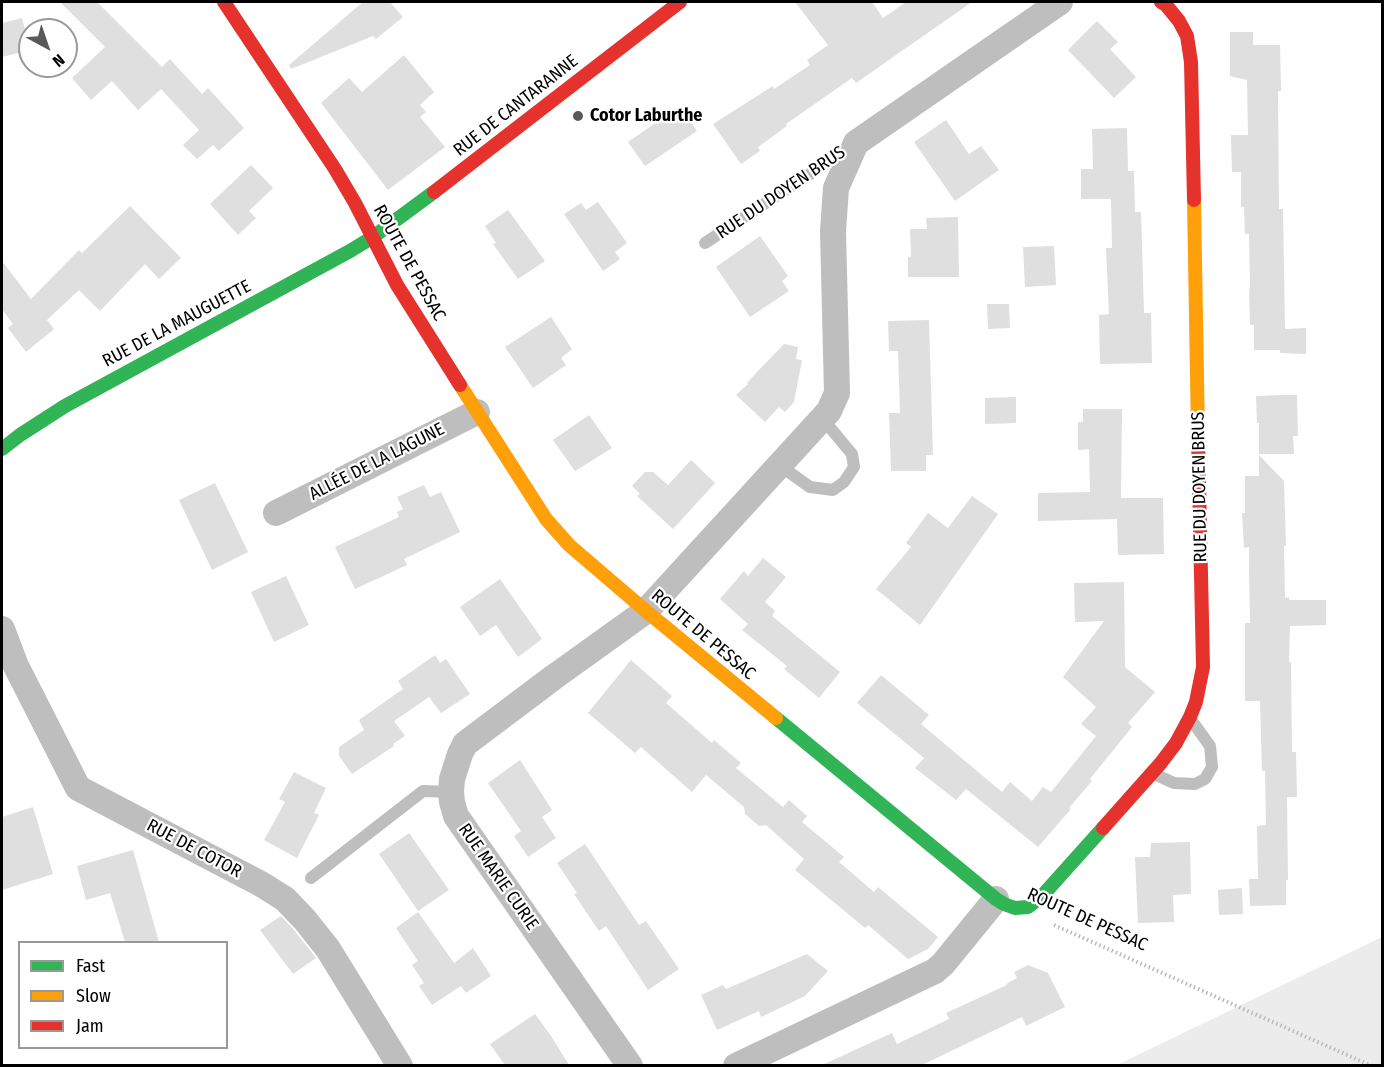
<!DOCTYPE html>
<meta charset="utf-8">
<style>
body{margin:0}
#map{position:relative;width:1384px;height:1067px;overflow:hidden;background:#fff;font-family:"Fira Sans Condensed",sans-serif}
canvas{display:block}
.frame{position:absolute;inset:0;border:3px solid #000;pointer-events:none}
.legend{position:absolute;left:18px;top:941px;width:210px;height:108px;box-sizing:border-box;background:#fff;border:2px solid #999;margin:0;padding:8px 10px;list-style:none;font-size:18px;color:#000}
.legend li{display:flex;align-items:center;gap:12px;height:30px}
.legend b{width:30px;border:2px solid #999}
.north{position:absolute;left:18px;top:18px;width:60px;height:60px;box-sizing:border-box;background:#fff;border:2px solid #999;border-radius:50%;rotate:140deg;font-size:16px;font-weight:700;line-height:24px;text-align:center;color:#000}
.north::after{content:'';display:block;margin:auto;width:21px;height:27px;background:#595959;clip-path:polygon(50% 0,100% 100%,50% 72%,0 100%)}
</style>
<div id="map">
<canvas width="1384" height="1067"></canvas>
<div class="frame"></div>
<ul class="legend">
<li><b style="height:8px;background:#30b455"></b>Fast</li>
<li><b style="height:8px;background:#ff9f0a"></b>Slow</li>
<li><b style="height:8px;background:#e5322d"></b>Jam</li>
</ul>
<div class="north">N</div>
</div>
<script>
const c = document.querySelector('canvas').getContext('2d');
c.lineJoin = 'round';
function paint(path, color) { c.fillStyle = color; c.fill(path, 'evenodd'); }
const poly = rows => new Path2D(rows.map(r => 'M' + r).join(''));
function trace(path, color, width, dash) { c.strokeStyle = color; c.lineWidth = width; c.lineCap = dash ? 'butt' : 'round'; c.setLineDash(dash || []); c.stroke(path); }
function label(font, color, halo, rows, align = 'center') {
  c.font = font + ' "Fira Sans Condensed",sans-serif'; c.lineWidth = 4.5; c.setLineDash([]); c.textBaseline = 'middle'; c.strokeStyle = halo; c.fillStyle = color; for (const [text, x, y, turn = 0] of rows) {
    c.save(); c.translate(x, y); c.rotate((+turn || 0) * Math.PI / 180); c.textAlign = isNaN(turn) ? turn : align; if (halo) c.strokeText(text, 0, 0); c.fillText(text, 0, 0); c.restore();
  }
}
paint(poly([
 [1382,937,1382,1065,1117,1065]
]), '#ececec');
paint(poly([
 [60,2,97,2,162,67,170,59,202,94,208,88,244,128,219,151,213,145,197,159,183,145,199,130,161,89,138,110,112,81,91,100,72,78,105,47],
 [363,2,390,2,403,17,376,39,373,36,291,69,289,65],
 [795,2,872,2,883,18,906,2,972,2,856,83,852,78,786,124,787,126,758,147,760,151,741,164,713,124,773,86,774,89,810,65,807,60,828,45],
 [22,18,30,50,2,57,2,23],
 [1097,21,1118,42,1110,49,1136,77,1114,98,1068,50],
 [1230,32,1253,32,1253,45,1280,45,1281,91,1278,91,1279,209,1283,209,1285,329,1306,328,1306,354,1280,353,1280,350,1254,350,1254,325,1250,325,1249,290,1250,289,1249,234,1245,234,1244,207,1241,207,1241,172,1232,172,1231,135,1248,135,1247,80,1230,76],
 [404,55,434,92,420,105,426,112,420,117,445,147,388,190,321,103,349,78,362,92],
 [680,106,697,131,645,166,628,142],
 [946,120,969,154,981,146,999,170,955,201,914,142],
 [1127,128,1128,171,1134,171,1135,212,1141,212,1144,313,1151,313,1152,363,1100,364,1099,315,1109,314,1106,248,1112,248,1111,199,1081,199,1081,169,1093,169,1092,129],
 [251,165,273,188,249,211,256,218,238,235,210,204],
 [598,202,627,243,615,252,620,259,603,271,564,214,581,203,586,210],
 [130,206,181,258,159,279,145,264,100,311,79,290,47,320,54,329,26,352,8,328,13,324,2,309,2,261,31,299,79,250,82,253],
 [508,210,545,261,518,279,493,244,496,243,485,226],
 [958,217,959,277,908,277,908,257,911,257,910,229,927,229,926,218],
 [760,236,788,276,782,281,789,291,750,317,716,267],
 [1054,246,1056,285,1025,287,1023,247],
 [987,304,1009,304,1010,328,988,329],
 [551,317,572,349,561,358,566,365,533,388,505,347],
 [929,320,933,455,926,455,926,471,891,471,889,413,900,413,898,351,889,351,888,321],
 [784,344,798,347,796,359,802,360,794,402,785,412,779,407,765,422,736,395,748,384,747,383,757,372],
 [1282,395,1297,395,1298,436,1293,436,1294,454,1259,454,1259,423,1257,423,1256,396],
 [1016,397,1016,423,985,424,985,398],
 [1083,409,1122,409,1121,498,1163,498,1164,554,1118,555,1117,519,1038,521,1038,493,1090,492,1089,449,1078,450,1078,422,1083,422],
 [589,415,612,448,575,471,553,440],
 [1259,455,1284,481,1286,546,1284,546,1285,598,1289,597,1289,600,1326,600,1326,625,1290,626,1289,661,1291,663,1292,752,1296,752,1297,797,1287,797,1288,880,1286,880,1286,905,1250,906,1249,879,1258,879,1257,826,1266,825,1265,771,1262,771,1260,701,1245,701,1245,623,1250,623,1249,571,1249,547,1244,548,1242,513,1245,513,1245,476,1259,476],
 [691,460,715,483,673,529,637,496,640,494,632,486,645,472,653,472,668,485],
 [215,483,248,552,212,570,179,500],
 [424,485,430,497,441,492,460,532,404,559,407,565,355,589,335,547,399,517,397,512,403,509,397,497],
 [972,496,998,514,920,625,876,589,911,547,906,543,928,513,948,528],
 [763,558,786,577,765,602,775,611,772,616,840,672,819,698,784,669,787,666,742,630,748,624,720,599,744,571,748,576],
 [286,576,309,625,274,642,251,592],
 [500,579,542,639,518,657,496,625,480,636,460,607],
 [1124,582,1125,667,1155,692,1128,723,1132,727,1090,779,1092,781,1069,808,1071,809,1038,847,966,789,956,800,915,768,924,758,857,703,881,675,929,715,921,724,1002,792,1010,782,1032,801,1043,787,1051,792,1096,736,1081,724,1096,707,1063,677,1104,621,1075,622,1074,583],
 [435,655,440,663,446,659,470,694,441,713,429,697,394,721,405,736,393,744,394,746,352,774,339,756,339,747,364,730,359,720,403,689,398,681],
 [631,660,672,696,666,703,712,743,714,740,741,763,736,768,783,807,789,800,807,816,802,822,844,857,839,862,874,892,878,887,938,937,928,949,908,959,868,925,865,928,795,870,804,859,766,825,759,826,745,814,744,807,706,775,692,792,641,747,635,753,588,713],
 [520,760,552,810,542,817,556,838,528,857,514,836,521,831,488,783],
 [294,772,326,788,314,813,319,815,297,858,264,840,285,802,279,799],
 [33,807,53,874,2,890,2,817],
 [409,833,449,890,418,911,379,854],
 [1190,842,1191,894,1173,895,1174,922,1138,923,1135,857,1150,857,1151,843],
 [585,844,639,925,646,921,679,969,648,990,606,926,599,931,574,894,577,893,557,863],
 [133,850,159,942,125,942,110,893,86,900,77,866],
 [1242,888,1243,914,1219,915,1218,890],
 [418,912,454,963,473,948,491,976,466,993,461,986,432,1005,419,986,424,983,412,965,418,961,396,928],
 [281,916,294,930,316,958,293,974,260,930],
 [807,954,828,971,805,996,761,1017,759,1011,717,1030,701,995,723,985,726,989],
 [1028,965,1048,973,1065,1007,1026,1026,1022,1017,922,1065,822,1065,892,1033,897,1044,949,1019,946,1013,1007,985,1006,984,1017,978,1014,972],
 [535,1014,551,1036,569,1065,505,1065,490,1044]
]), '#dfdfdf');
trace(poly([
 [1054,925,1372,1066]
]), '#b9b9b9', 4, [1.5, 3]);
trace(poly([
 [705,243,848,149],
 [779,465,810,487,833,490,844,482,854,467,852,454,822,418],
 [1154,774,1174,783,1195,784,1205,779,1212,767,1210,746,1192,721],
 [311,878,423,791,451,792]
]), '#bebebe', 12);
trace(poly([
 [276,513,477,412],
 [2,629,16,666,78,788,261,884,285,899,305,920,328,949,400,1066],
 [630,1066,456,816,452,802,451,792,452,779,460,754,465,744,554,677,646,611,829,411,837,393,833,231,836,188,856,143,1060,2],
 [736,1066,935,971,943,964,996,899]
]), '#bebebe', 26);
trace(poly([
 [2,449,20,435,65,406,350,251,373,237,434,192],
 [776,718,996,899,1004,904,1015,908,1028,907,1042,896,1103,828]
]), '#30b455', 14);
trace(poly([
 [1194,200,1198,435],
 [460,385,546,519,569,545,646,611,776,718]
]), '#ff9f0a', 14);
trace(poly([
 [224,2,335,169,355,203,397,285,460,385],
 [1161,2,1166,5,1179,21,1187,36,1191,62,1194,200],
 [434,192,680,2],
 [1103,828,1160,764,1176,743,1190,717,1196,702,1203,667,1198,435]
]), '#e5322d', 14);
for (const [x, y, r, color] of [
 [578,116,6,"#595959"]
]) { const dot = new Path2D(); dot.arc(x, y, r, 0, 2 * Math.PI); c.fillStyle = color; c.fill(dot); trace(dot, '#fff', 2); }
label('18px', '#000', '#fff', [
 ["RUE DE CANTARANNE",516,106,-38],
 ["RUE DU DOYEN BRUS",781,193,-34],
 ["ROUTE DE PESSAC",409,263,61],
 ["RUE DE LA MAUGUETTE",177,324,-28],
 ["ALLÉE DE LA LAGUNE",377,462,-27],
 ["RUE DU DOYEN BRUS",1200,487,-91],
 ["ROUTE DE PESSAC",703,635,40],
 ["RUE DE COTOR",194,849,28],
 ["RUE MARIE CURIE",498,877,55],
 ["ROUTE DE PESSAC",1087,920,24]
]);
label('bold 18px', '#000', '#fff', [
 ["Cotor Laburthe",590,116]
], 'left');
</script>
